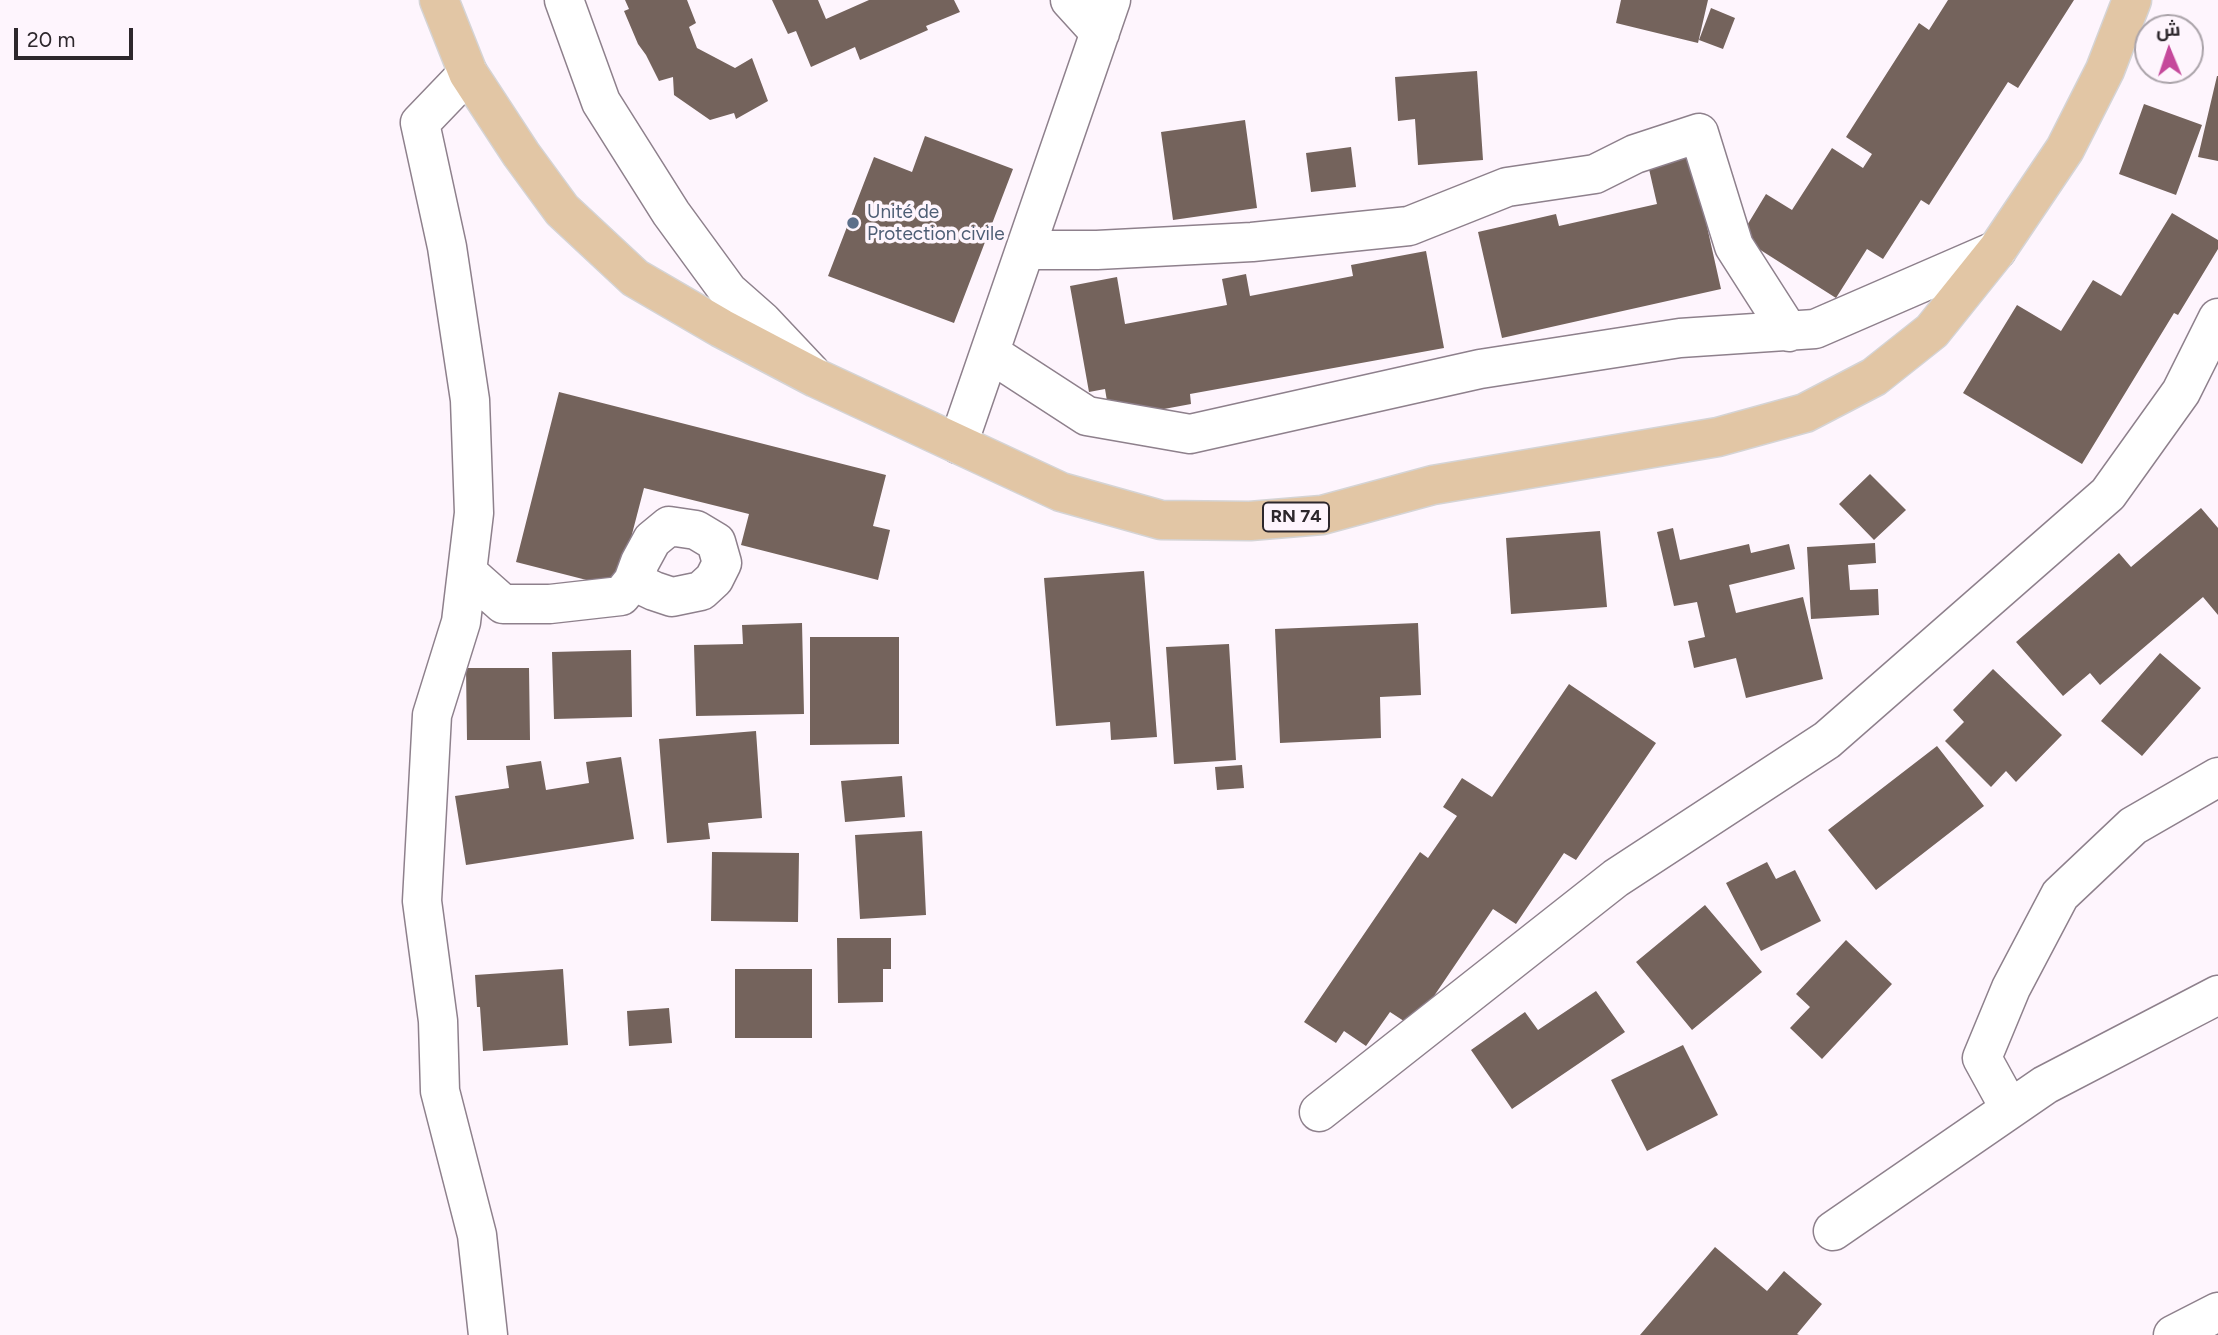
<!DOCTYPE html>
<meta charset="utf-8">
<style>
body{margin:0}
#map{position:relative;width:2218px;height:1335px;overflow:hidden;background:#fef5fd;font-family:Figtree,Cairo,sans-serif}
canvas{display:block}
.north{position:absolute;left:2134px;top:14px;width:70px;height:70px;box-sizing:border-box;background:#fef5fd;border:2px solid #aaa3a9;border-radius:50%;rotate:358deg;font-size:19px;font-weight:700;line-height:28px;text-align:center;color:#2d272c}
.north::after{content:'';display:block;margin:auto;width:24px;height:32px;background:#c5499b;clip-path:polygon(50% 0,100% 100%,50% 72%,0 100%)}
.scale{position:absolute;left:14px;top:28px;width:119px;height:32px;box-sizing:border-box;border:4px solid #2d272c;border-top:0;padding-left:9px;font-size:21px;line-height:24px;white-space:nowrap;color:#2d272c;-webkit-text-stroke:5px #fef5fd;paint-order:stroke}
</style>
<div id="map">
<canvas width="2218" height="1335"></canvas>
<div class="north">ش</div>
<div class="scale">20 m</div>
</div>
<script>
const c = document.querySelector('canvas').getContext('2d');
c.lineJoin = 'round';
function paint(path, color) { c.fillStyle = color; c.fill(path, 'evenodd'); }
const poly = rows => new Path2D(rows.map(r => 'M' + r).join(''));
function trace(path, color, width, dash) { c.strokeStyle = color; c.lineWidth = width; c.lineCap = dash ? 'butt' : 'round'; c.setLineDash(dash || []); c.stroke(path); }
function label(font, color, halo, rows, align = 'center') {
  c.font = font + ' Figtree,sans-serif'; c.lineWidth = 7; c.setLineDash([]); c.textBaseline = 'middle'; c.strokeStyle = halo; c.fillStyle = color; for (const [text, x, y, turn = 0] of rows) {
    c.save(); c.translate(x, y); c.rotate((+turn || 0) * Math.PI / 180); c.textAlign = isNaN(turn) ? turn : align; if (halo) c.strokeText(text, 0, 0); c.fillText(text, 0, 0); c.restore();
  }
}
paint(poly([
 [625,0,687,0,696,23,689,27,697,48,735,68,752,58,768,101,736,119,734,113,710,120,674,95,673,77,659,81,646,55,638,44,624,11,629,9],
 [772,0,818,0,826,19,869,0,954,0,960,12,926,26,928,30,860,60,855,47,811,67,796,31,788,34],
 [1621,0,1708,0,1698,43,1616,23],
 [1948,0,2074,0,2018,88,2008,82,1929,205,1921,200,1883,259,1867,249,1836,298,1740,237,1766,194,1792,210,1832,148,1863,168,1872,154,1846,137,1919,23,1929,30],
 [1711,8,1735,18,1723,49,1699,40],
 [1477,71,1483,160,1418,165,1415,119,1398,121,1395,77],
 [2217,76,2218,76,2218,161,2198,157],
 [2144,104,2202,125,2176,195,2119,174],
 [1245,120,1257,208,1173,220,1161,132],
 [925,136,1013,169,954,323,828,276,874,157,912,172],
 [1689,146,1721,289,1502,338,1478,232,1556,214,1559,226,1657,204,1646,156],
 [1351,147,1356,187,1311,192,1306,153],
 [2172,213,2218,240,2218,249,2178,315,2174,313,2082,464,1963,393,2017,305,2061,331,2093,280,2121,296],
 [1426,251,1444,348,1190,394,1191,404,1110,419,1105,389,1089,392,1070,286,1117,277,1125,324,1227,305,1222,279,1246,274,1250,296,1353,276,1351,265],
 [559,392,886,475,873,526,890,530,878,580,741,545,749,514,644,488,618,588,516,562],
 [1870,474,1906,510,1874,540,1839,504],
 [2201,508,2218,528,2218,615,2203,597,2100,685,2090,673,2063,696,2016,642,2119,553,2131,567],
 [1673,528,1680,560,1749,544,1751,553,1789,544,1795,569,1729,585,1736,613,1803,597,1823,679,1746,698,1736,658,1694,668,1688,641,1705,637,1697,602,1674,606,1657,532],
 [1600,531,1607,607,1511,614,1506,538],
 [1875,543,1876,563,1848,565,1850,590,1878,589,1879,615,1811,619,1807,547],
 [1144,571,1157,737,1111,740,1110,722,1056,726,1044,578],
 [802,623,804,714,696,716,694,645,743,644,742,625],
 [1418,623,1421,695,1380,697,1381,738,1280,743,1275,629],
 [810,637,899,637,899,744,810,745],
 [1229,644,1236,760,1174,764,1166,647],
 [631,650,632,717,554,719,552,652],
 [2160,653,2201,688,2142,756,2101,721],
 [466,668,529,668,530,740,467,740],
 [1993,669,2062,735,2016,782,2006,771,1991,787,1945,741,1964,722,1953,710],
 [1569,684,1656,743,1576,860,1564,853,1516,924,1493,909,1413,1027,1390,1012,1366,1046,1344,1031,1336,1043,1304,1022,1420,852,1428,858,1457,816,1443,807,1462,778,1492,797],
 [756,731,762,818,708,823,710,839,667,843,659,739],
 [1937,746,1984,806,1876,890,1828,830],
 [621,757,634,839,466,865,455,796,509,788,506,766,541,761,546,790,589,783,586,762],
 [1242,765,1244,788,1217,790,1215,767],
 [902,776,905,817,845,822,841,781],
 [922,831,926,915,860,919,855,835],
 [712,852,799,853,798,922,711,921],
 [1767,862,1776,879,1795,870,1821,921,1761,951,1726,883],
 [1705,905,1762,972,1692,1030,1636,962],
 [837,938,891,938,891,969,883,969,883,1002,838,1003],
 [1846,940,1892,984,1822,1059,1790,1028,1810,1007,1796,994],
 [563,969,568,1045,483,1051,480,1007,477,1007,475,975],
 [735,969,812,969,812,1038,735,1038],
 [1596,991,1625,1032,1512,1109,1471,1050,1525,1012,1538,1030],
 [669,1008,672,1043,629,1046,627,1011],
 [1683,1045,1718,1115,1647,1151,1611,1080],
 [1715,1247,1767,1291,1784,1271,1822,1304,1797,1334,1799,1335,1640,1335]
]), '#74635c');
const street = poly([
 [564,0,601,102,671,213,728,291,762,321,811,373],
 [1070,0,1100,33],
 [468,73,420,123,447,247,470,400,474,513,461,622,432,715,422,901,438,1021,440,1091,477,1235,488,1335],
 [1025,250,1097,250,1252,242,1409,226,1507,187,1595,174,1635,154,1699,133,1734,246,1789,332],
 [990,353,1087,416,1190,434,1480,369,1680,338,1815,329,1997,250],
 [958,444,1111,0],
 [467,572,503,604,550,604,621,596,633,581,640,562,652,540,669,526,696,530,716,542,722,563,714,579,701,591,672,597,654,591,633,581],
 [2010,1109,1982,1058,2011,988,2060,895,2133,826,2218,777],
 [1319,1112,1616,878,1827,740,2108,494,2181,392,2218,318],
 [1833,1231,2045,1085,2218,995],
 [2173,1335,2218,1312]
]);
const primary = poly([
 [439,0,468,73,521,154,562,210,635,278,721,328,816,378,1061,492,1161,520,1250,521,1322,515,1433,485,1718,437,1805,413,1874,377,1932,331,1997,250,2065,149,2105,70,2132,0]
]);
trace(street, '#8e808c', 41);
trace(primary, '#d5d4d5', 41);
trace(street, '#fff', 38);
trace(primary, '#e2c6a5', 38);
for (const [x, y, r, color] of [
 [853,223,7,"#5c6f8a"]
]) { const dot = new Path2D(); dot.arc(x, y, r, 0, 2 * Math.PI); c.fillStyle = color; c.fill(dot); trace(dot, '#fef5fd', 2.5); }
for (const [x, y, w] of [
 [1296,517,66]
]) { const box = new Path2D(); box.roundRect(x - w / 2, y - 14.5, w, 29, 5); c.fillStyle = '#fef5fd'; c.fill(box); trace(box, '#2d272c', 2); }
label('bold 18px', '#2d272c', null, [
 ["RN 74",1296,517]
]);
label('19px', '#4e5e75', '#fef5fd', [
 ["Unité de",867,212],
 ["Protection civile",867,234]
], 'left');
</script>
